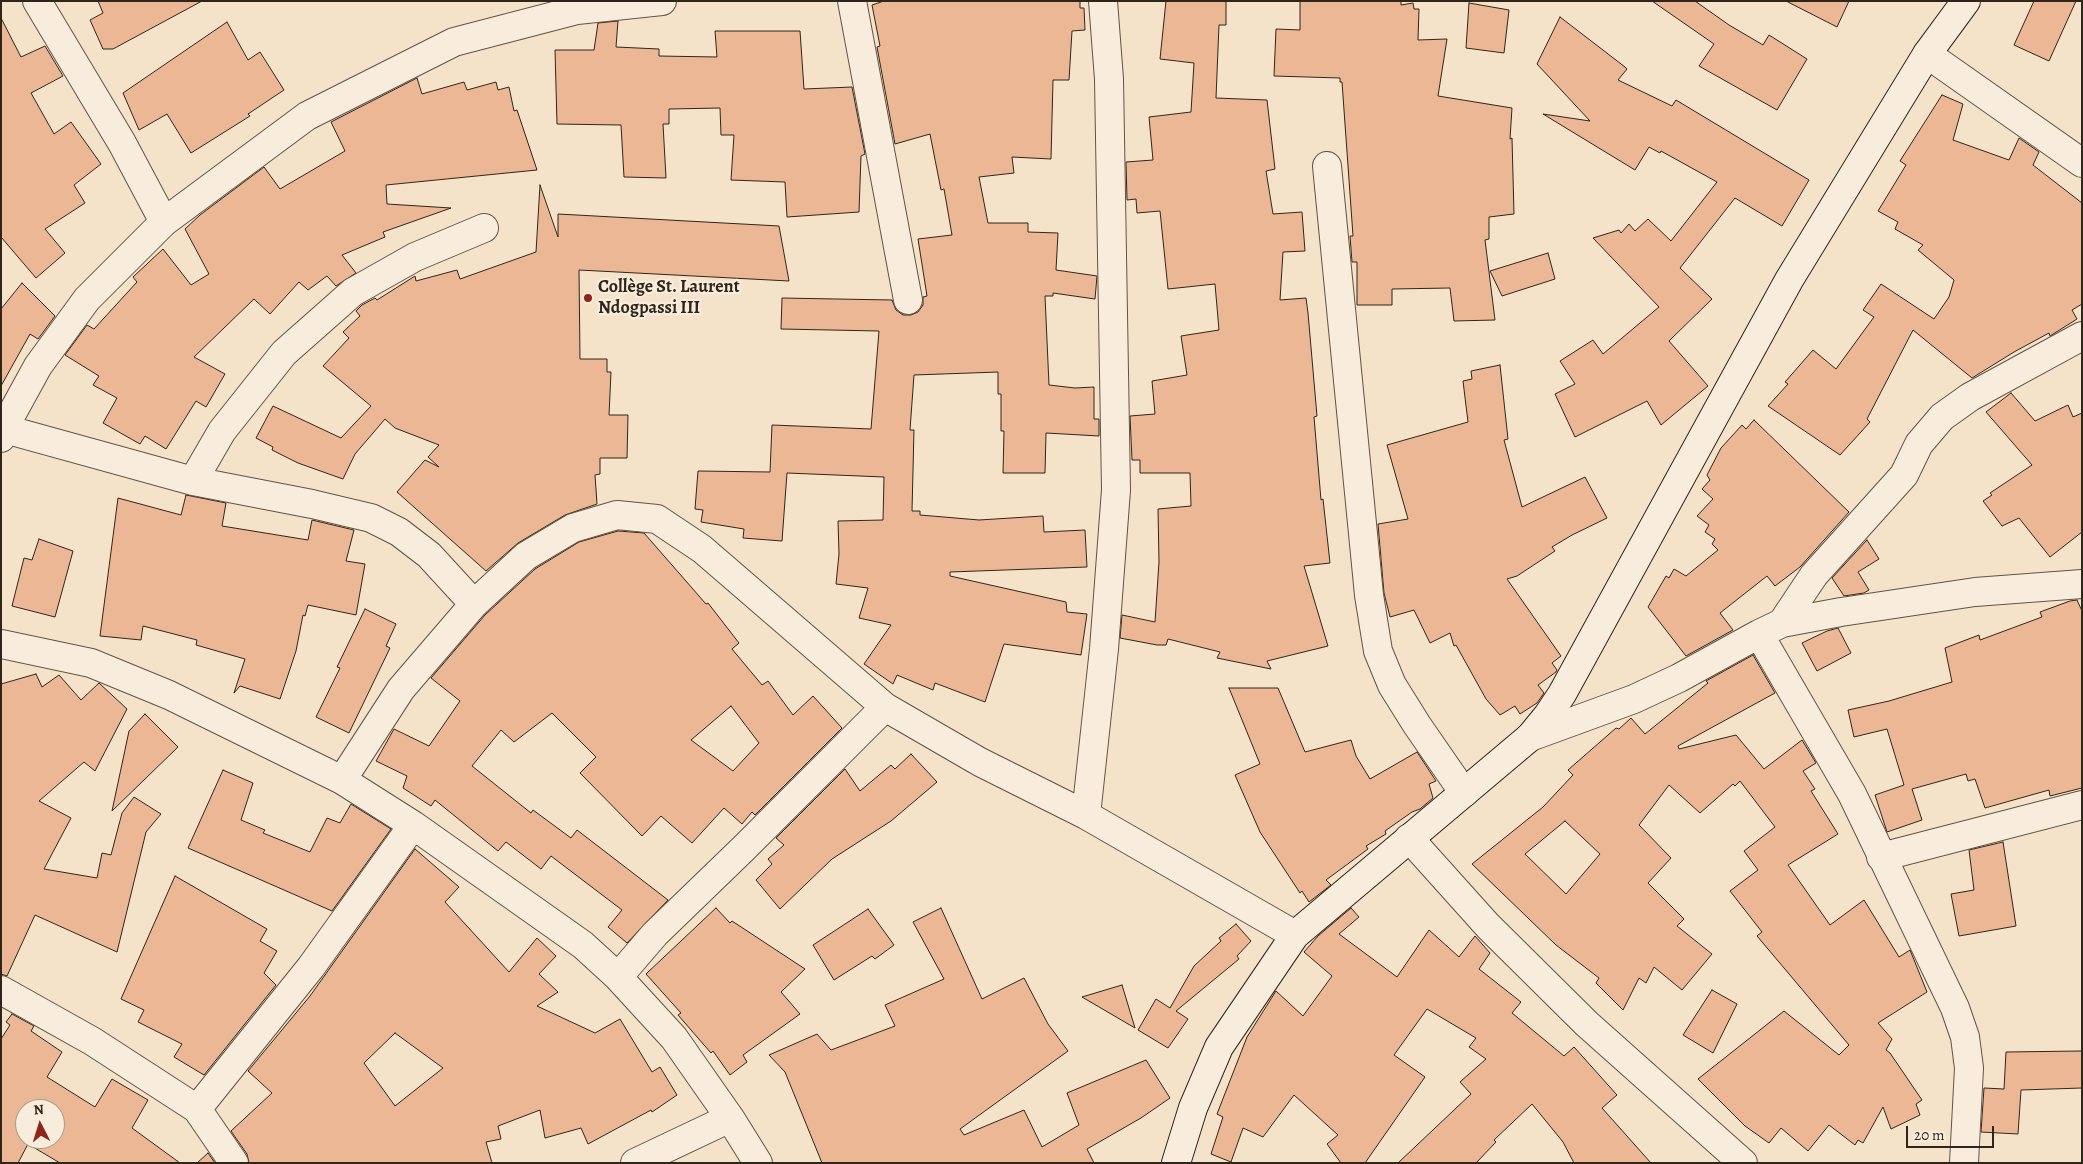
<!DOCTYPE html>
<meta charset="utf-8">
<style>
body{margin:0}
#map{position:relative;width:2083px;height:1164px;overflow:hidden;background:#f5e3c9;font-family:Alegreya,serif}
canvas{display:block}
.frame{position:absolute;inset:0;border:2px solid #30251b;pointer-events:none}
.north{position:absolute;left:15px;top:1099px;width:50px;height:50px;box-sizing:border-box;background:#f8eddc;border:1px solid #a89d8f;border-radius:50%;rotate:355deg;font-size:14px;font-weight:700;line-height:20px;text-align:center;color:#30251b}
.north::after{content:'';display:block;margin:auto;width:18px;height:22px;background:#8f2418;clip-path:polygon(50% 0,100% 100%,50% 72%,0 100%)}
.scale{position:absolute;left:1906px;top:1126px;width:88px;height:22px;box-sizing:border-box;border:2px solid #30251b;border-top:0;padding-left:6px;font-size:15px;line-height:18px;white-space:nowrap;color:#30251b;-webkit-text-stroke:4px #f8eddc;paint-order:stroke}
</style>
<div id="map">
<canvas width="2083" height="1164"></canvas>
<div class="frame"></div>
<div class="north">N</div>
<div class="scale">20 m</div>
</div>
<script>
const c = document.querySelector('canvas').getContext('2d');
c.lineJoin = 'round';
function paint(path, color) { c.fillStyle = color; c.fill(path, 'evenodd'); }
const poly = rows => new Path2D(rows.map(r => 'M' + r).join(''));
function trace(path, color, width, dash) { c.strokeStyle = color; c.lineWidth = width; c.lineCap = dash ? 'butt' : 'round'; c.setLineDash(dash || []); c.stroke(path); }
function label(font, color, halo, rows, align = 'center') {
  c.font = font + ' Alegreya,serif'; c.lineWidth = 4.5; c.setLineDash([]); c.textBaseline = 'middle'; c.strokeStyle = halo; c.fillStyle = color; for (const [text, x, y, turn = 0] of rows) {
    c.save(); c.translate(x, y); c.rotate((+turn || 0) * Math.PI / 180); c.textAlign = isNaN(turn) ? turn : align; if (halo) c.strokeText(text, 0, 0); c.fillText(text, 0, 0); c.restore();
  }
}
const building = poly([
 [98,1,202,1,113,49,103,49,90,20,103,13,98,1],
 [884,1,1080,1,1080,8,1084,8,1085,30,1072,31,1069,80,1053,80,1051,159,1012,157,1014,173,979,177,988,223,1028,223,1028,232,1058,233,1056,270,1097,276,1095,299,1053,293,1053,296,1045,296,1049,385,1075,388,1094,387,1094,419,1099,419,1099,436,1046,433,1045,473,1003,473,1004,431,1001,431,1001,394,998,394,998,372,914,375,910,430,914,430,912,511,920,511,920,515,979,520,1043,516,1044,532,1085,530,1087,567,950,572,950,576,1066,602,1067,612,1087,614,1081,655,1004,644,985,702,935,683,933,690,897,675,893,684,864,664,891,625,859,618,868,588,836,584,839,554,838,521,883,520,884,477,787,473,782,541,743,538,744,529,701,522,703,510,695,509,698,471,770,472,772,425,871,429,879,331,781,329,782,298,892,300,896,310,903,315,911,315,918,312,923,305,923,297,927,296,918,239,952,235,944,189,941,190,930,134,895,144,877,47,880,46,872,5,884,1],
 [1166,1,1226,1,1226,25,1219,25,1216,98,1267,100,1275,169,1266,171,1273,214,1302,212,1305,251,1283,252,1280,300,1306,298,1308,313,1317,416,1314,417,1321,500,1323,499,1330,563,1304,566,1328,646,1267,661,1271,669,1217,658,1220,652,1168,639,1166,645,1157,645,1120,638,1122,615,1155,622,1159,562,1158,509,1191,506,1190,473,1140,473,1140,460,1132,460,1130,416,1155,414,1152,381,1187,375,1181,336,1219,330,1215,284,1168,289,1160,211,1137,213,1136,199,1127,200,1126,162,1153,160,1149,117,1191,112,1194,63,1160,59,1166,1],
 [1300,1,1401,1,1401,5,1413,3,1414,9,1419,9,1418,40,1447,39,1438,96,1512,108,1510,139,1512,138,1514,214,1489,217,1489,239,1485,240,1495,320,1454,321,1450,288,1392,289,1392,305,1357,305,1357,262,1352,262,1350,236,1353,236,1342,82,1340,82,1340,78,1274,76,1276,29,1300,30,1300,1],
 [1652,1,1695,1,1729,25,1763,45,1769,35,1807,59,1777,110,1699,66,1714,44,1652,1],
 [1786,1,1849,1,1837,27,1786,1],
 [2034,1,2076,1,2049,61,2014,45,2034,1],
 [1469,3,1509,10,1504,53,1466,48,1469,3],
 [1560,17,1625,67,1627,69,1618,80,1672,106,1676,100,1809,180,1782,226,1735,198,1680,268,1712,299,1669,341,1708,386,1661,425,1647,401,1575,437,1555,394,1575,384,1560,361,1593,340,1603,354,1659,307,1593,238,1619,230,1621,233,1629,224,1635,231,1648,219,1671,241,1717,182,1661,151,1660,153,1649,147,1635,170,1543,114,1590,121,1537,64,1560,17],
 [1,18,21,57,45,46,63,76,31,93,54,134,71,122,101,164,74,185,85,203,45,229,65,253,36,278,1,237,1,18],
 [618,21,616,47,659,49,659,56,717,57,715,31,800,31,804,89,852,87,865,154,861,156,859,212,787,217,785,182,731,180,734,135,721,135,720,108,669,109,669,124,663,124,666,178,624,177,621,125,557,124,555,50,594,50,598,23,618,21],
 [227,22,248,60,260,52,284,90,248,114,250,116,191,153,167,114,139,130,123,93,227,22],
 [417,78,422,94,464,82,467,90,496,82,498,90,509,87,514,111,517,110,537,170,386,185,387,204,451,208,383,232,385,237,342,255,356,273,336,286,327,276,308,290,299,282,270,314,254,299,194,357,225,374,206,407,196,401,166,449,145,436,140,444,103,423,117,398,93,385,99,376,65,355,87,325,94,329,137,282,133,277,163,249,191,285,209,274,185,229,200,215,264,167,280,189,345,151,331,122,417,78],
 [1942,95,1963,104,1953,140,2009,160,2019,138,2039,152,2033,165,2082,203,2082,304,2072,310,2077,319,2050,336,2049,333,2014,352,1972,378,1913,330,1867,419,1870,422,1840,455,1768,406,1788,384,1785,382,1813,350,1836,369,1874,317,1863,310,1881,284,1934,319,1949,297,1954,280,1918,250,1923,245,1895,229,1898,222,1878,211,1906,165,1900,161,1942,95],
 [540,185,558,237,558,214,779,226,789,281,579,270,580,359,607,359,607,372,611,372,609,415,628,415,627,458,600,458,600,474,595,475,597,504,565,515,518,543,486,571,397,492,425,460,439,467,428,457,439,445,395,428,385,419,355,454,343,479,298,463,272,450,273,447,256,438,273,406,341,438,371,406,323,366,349,338,343,332,360,316,356,311,362,305,375,298,377,300,415,276,416,281,457,270,460,279,536,252,540,185],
 [1548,253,1555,279,1502,296,1490,271,1548,253],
 [22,283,55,316,38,339,30,334,1,386,1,309,22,283],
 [1500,365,1508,439,1504,440,1522,507,1585,477,1607,518,1572,535,1552,547,1555,551,1517,576,1507,579,1561,656,1552,663,1557,670,1556,672,1538,685,1544,693,1537,703,1520,714,1515,706,1500,715,1486,699,1456,645,1454,646,1450,633,1430,643,1414,610,1390,617,1384,593,1378,524,1408,519,1387,445,1468,422,1463,381,1472,379,1471,371,1500,365],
 [2011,393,2035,421,2068,405,2073,417,2082,413,2082,532,2050,557,2019,518,2002,526,1983,501,1992,495,1990,493,2032,465,1986,412,2011,393],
 [1754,420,1849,512,1800,567,1775,586,1767,576,1720,613,1733,630,1686,656,1648,607,1666,576,1669,578,1674,569,1686,576,1718,550,1712,544,1715,539,1705,532,1709,525,1697,516,1713,499,1702,489,1710,480,1707,475,1721,448,1742,425,1746,429,1754,420],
 [186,495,226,503,222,526,308,540,312,520,354,530,346,561,365,564,356,615,308,605,305,616,303,615,296,651,280,699,240,686,234,693,245,659,196,645,197,640,143,626,141,640,100,636,118,498,181,515,186,495],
 [618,531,644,533,706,604,708,603,739,643,732,649,762,685,768,681,793,715,813,696,842,728,755,815,752,812,742,824,724,808,692,843,661,816,642,836,580,773,596,757,552,713,514,742,501,730,472,766,531,813,533,810,571,838,577,830,668,900,627,943,608,927,622,910,551,856,541,869,506,842,498,851,435,800,431,806,403,788,407,776,376,761,394,729,429,746,460,701,431,678,485,615,535,569,579,542,618,531],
 [731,706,759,743,733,771,691,740,731,706],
 [39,539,73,551,55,617,12,606,24,558,32,560,39,539],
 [1867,540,1879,559,1858,572,1869,590,1864,593,1844,596,1832,578,1867,540],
 [2077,600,2082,611,2082,788,2050,796,2049,790,1985,808,1975,779,1968,781,1966,774,1912,789,1922,820,1887,832,1875,795,1904,785,1887,729,1854,737,1848,710,1889,701,1952,682,1945,648,1979,635,1980,640,2042,617,2040,612,2070,601,2077,600],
 [365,609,396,624,386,646,390,648,349,733,316,717,340,668,337,667,365,609],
 [1838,628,1851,653,1817,671,1802,643,1827,631,1838,628],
 [1753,655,1775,693,1678,746,1679,749,1736,735,1764,769,1802,740,1816,763,1803,771,1815,789,1811,791,1838,834,1788,865,1830,925,1864,900,1899,957,1910,950,1927,992,1878,1023,1892,1039,1886,1050,1890,1053,1922,1100,1916,1104,1920,1115,1891,1129,1883,1107,1863,1143,1858,1140,1855,1145,1829,1125,1808,1151,1781,1128,1769,1143,1745,1126,1698,1079,1784,1011,1839,1055,1849,1045,1757,936,1762,932,1730,891,1758,870,1744,851,1775,827,1740,781,1735,786,1733,784,1700,813,1669,785,1639,825,1671,858,1648,883,1684,919,1677,926,1712,954,1682,990,1654,967,1646,983,1639,978,1623,1010,1596,983,1599,978,1556,945,1472,864,1543,807,1573,775,1568,770,1616,728,1619,729,1631,718,1645,734,1708,683,1706,681,1753,655],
 [1565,821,1600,854,1566,894,1525,854,1565,821],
 [36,674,42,687,59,675,81,700,99,683,127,709,95,771,84,762,39,801,71,818,44,869,97,878,102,853,111,855,122,813,134,797,161,814,146,832,117,952,35,915,7,976,1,974,1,684,36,674],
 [1229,688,1278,688,1305,752,1351,740,1356,756,1370,779,1417,752,1436,781,1429,784,1433,798,1420,809,1412,812,1385,831,1386,834,1366,846,1368,849,1326,880,1331,885,1309,902,1302,891,1300,893,1260,832,1235,775,1260,764,1229,688],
 [145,714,178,747,112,811,129,731,145,714],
 [911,754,937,782,891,821,832,859,780,909,756,880,772,864,768,859,784,845,776,838,845,769,860,791,891,765,895,769,911,754],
 [223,770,253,783,241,820,265,830,263,833,310,852,327,818,340,823,351,804,391,829,332,911,188,848,223,770],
 [2003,842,2016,926,1959,936,1951,894,1974,890,1969,850,2003,842],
 [415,849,459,887,445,902,509,972,537,938,556,956,539,974,558,992,537,1006,595,1033,620,1019,652,1072,660,1067,677,1095,652,1112,651,1110,588,1144,581,1128,545,1138,540,1110,498,1126,501,1139,486,1142,492,1163,249,1163,247,1154,231,1131,272,1093,248,1071,310,996,415,849],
 [395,1033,443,1068,395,1106,364,1063,395,1033],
 [175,876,267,929,260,941,277,951,264,973,276,985,204,1075,174,1057,182,1044,138,1022,144,1010,121,999,175,876],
 [716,908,730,923,732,921,805,969,781,992,800,1014,743,1055,747,1062,730,1075,713,1051,711,1053,678,1015,681,1013,646,974,716,908],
 [941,908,982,999,1024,978,1048,1024,1068,1051,960,1129,964,1135,1024,1110,1042,1147,1079,1125,1067,1093,1146,1060,1170,1098,1141,1118,1087,1149,1094,1163,822,1163,785,1072,769,1055,817,1034,831,1050,895,1026,885,1005,944,979,913,922,941,908],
 [1351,908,1359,917,1339,934,1397,977,1429,930,1459,957,1475,936,1490,953,1479,969,1521,1002,1512,1013,1564,1056,1574,1047,1617,1095,1602,1108,1651,1163,1574,1163,1563,1142,1532,1104,1494,1140,1496,1142,1476,1163,1398,1163,1471,1094,1460,1082,1486,1059,1469,1047,1476,1038,1427,1009,1394,1055,1425,1077,1365,1163,1341,1163,1327,1144,1338,1135,1294,1095,1263,1137,1243,1128,1231,1162,1211,1154,1223,1117,1217,1114,1247,1037,1276,991,1303,1016,1332,976,1304,952,1318,936,1351,908],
 [868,909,894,945,875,959,872,956,834,980,813,945,868,909],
 [1236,924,1251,941,1237,956,1239,959,1176,1011,1188,1019,1168,1048,1138,1030,1156,999,1170,1008,1194,966,1221,941,1219,938,1236,924],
 [1122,985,1135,1028,1082,997,1122,985],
 [1712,990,1737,1004,1713,1053,1683,1035,1712,990],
 [12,1014,34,1026,31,1031,62,1052,47,1077,95,1107,112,1079,148,1100,132,1128,180,1163,60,1163,28,1144,18,1163,1,1163,1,1039,10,1025,6,1022,12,1014],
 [25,1109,55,1109,55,1139,25,1139,25,1109],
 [2082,1051,2082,1088,2021,1090,2018,1134,1981,1132,1984,1088,2004,1089,2006,1052,2082,1051],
 [208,1153,215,1163,197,1163,208,1153]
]);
paint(building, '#ebb794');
trace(building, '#30251b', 1);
const minor = poly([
 [37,1,122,143,164,222],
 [852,1,908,300],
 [1927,54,2082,163],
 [1327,166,1369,595,1378,651,1392,685,1417,725,1464,793],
 [1,428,193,481,312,504,371,518,399,532,429,555,474,604],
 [1,438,4,428,38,366,87,299,164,222,307,116,454,42,577,10,662,1],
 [193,481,222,431,284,353,353,292,415,257,484,228],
 [1782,623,1841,612,1975,592,2082,584],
 [1759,634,1852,794,1955,1008,1965,1037,1969,1068,1964,1163],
 [1,644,91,663,169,695,342,780,413,825,583,945,618,977,674,1038,730,1118,758,1163],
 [1530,737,1634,699,1679,678,1759,634,1782,623,1814,575,1904,475,1919,444,1942,417,1970,397,2082,336],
 [342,780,401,689,474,604,526,556,573,528,617,515,657,519,702,549,885,707,980,762,1086,815,1295,935],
 [1086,815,1104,649,1116,490,1109,79,1103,1],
 [1409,838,1488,926,1587,1024,1743,1163],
 [1881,857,2082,805],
 [618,977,655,934,744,848,885,707],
 [1,990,92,1041,197,1109,234,1163],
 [197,1109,311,967,413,825],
 [635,1163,730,1118]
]);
const secondary = poly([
 [1176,1163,1193,1108,1219,1047,1295,935,1530,737,1548,715,1562,694,1789,280,1927,54,1966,1]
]);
trace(minor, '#615446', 30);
trace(secondary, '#30251b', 30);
trace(minor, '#f8eddc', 28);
trace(secondary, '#f8eddc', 28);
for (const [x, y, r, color] of [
 [588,298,5,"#8f2418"]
]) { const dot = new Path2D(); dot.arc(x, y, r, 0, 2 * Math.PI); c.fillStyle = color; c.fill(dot); trace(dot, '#f8eddc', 2); }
label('bold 18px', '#30251b', '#f8eddc', [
 ["Collège St. Laurent",598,288],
 ["Ndogpassi III",598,309]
], 'left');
</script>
